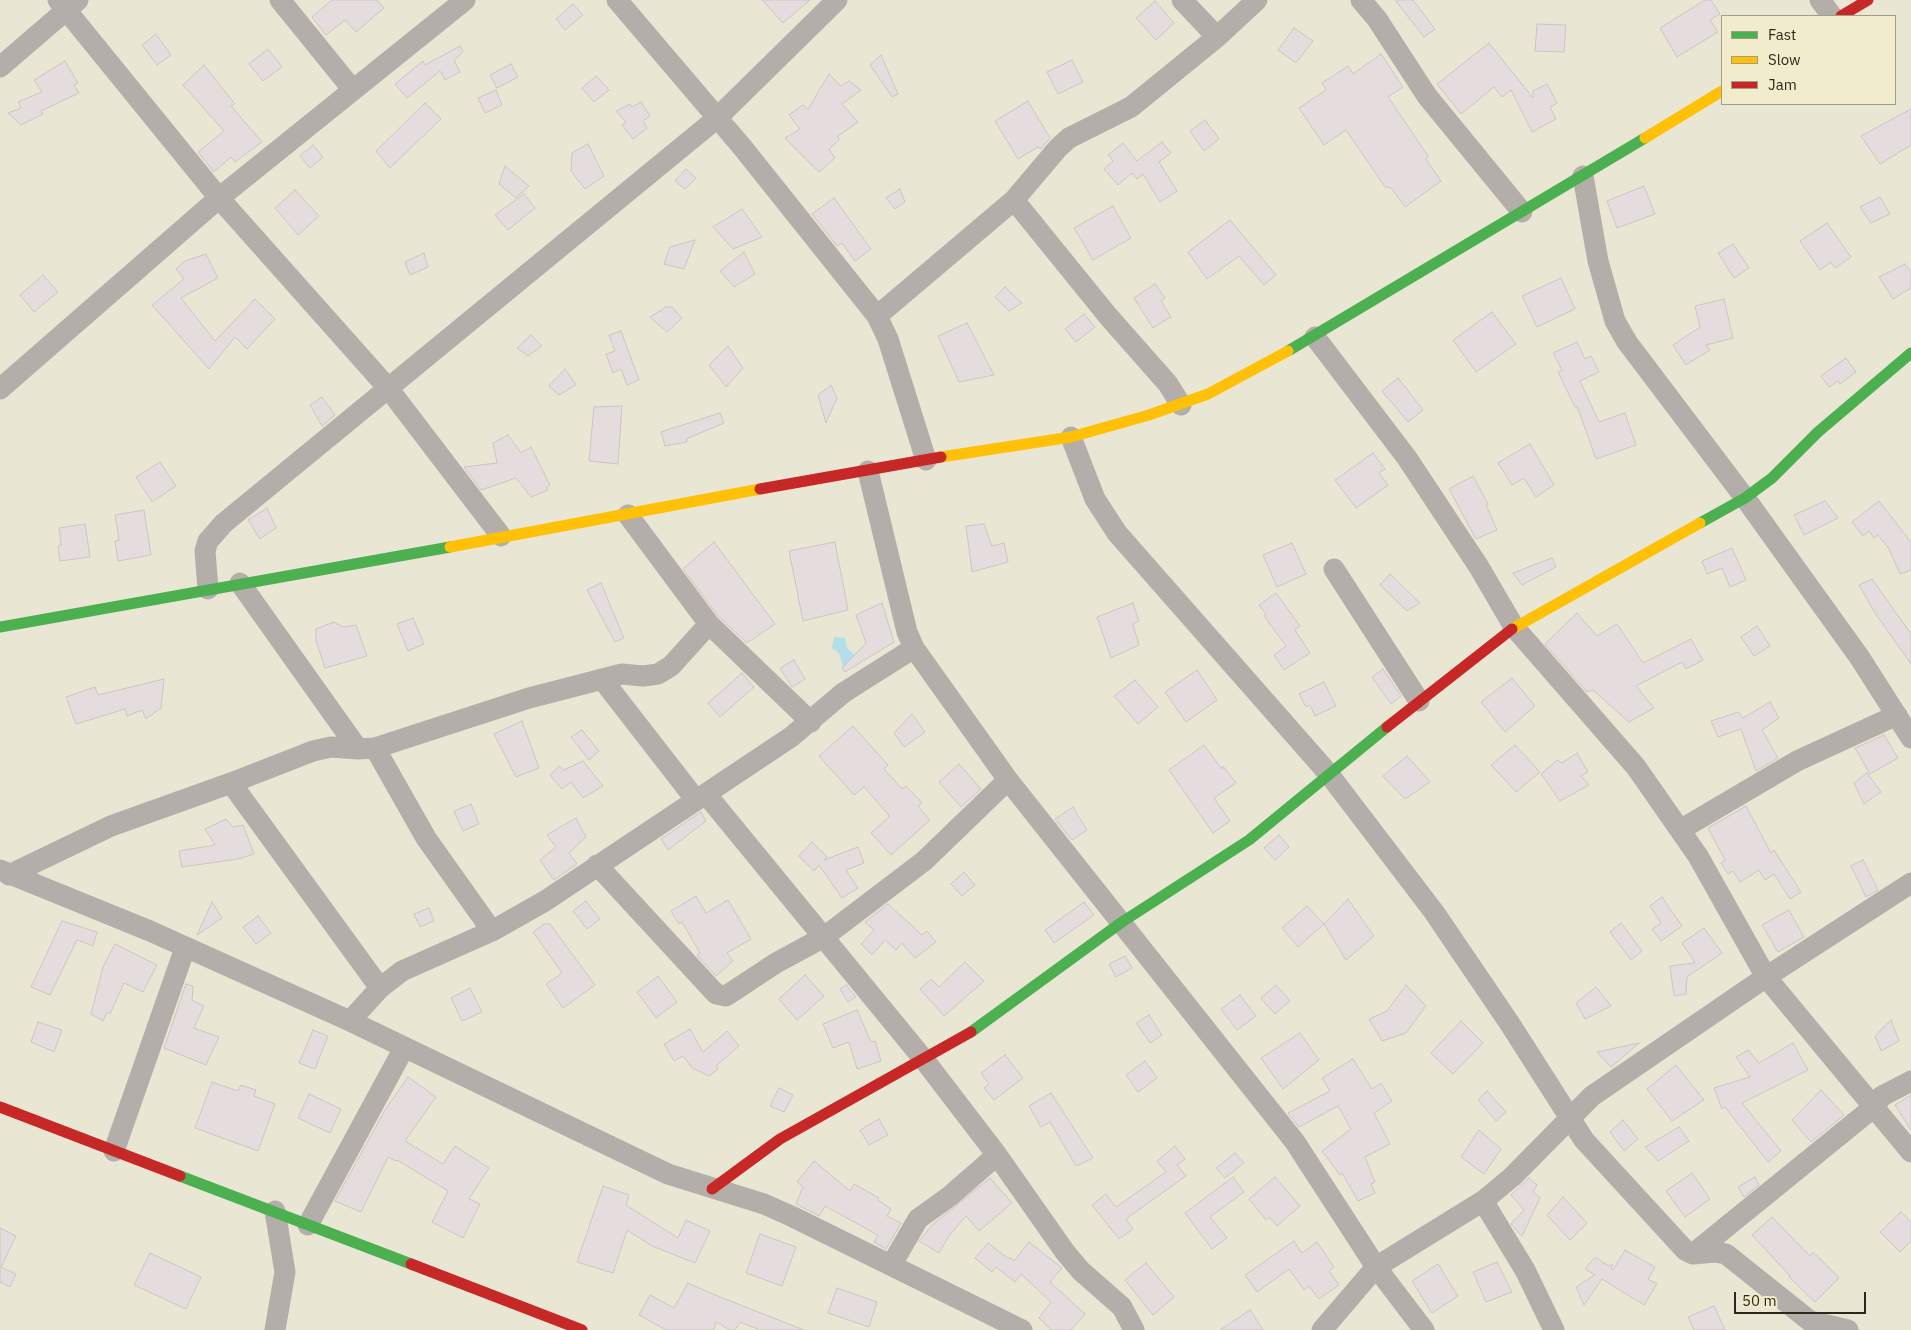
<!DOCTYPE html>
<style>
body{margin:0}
#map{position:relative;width:1911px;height:1330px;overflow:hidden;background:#e9e6d3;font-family:"IBM Plex Sans",sans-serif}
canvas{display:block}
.legend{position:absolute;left:1721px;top:15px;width:175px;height:90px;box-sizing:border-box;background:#f1eccb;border:1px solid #a29e85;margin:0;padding:6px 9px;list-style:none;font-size:15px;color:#2b291c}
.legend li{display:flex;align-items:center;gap:10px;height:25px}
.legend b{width:25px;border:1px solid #a29e85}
.scale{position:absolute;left:1734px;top:1292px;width:132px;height:22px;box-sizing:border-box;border:2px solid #2b291c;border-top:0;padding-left:6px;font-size:15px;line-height:18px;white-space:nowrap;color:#2b291c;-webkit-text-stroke:4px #f1eccb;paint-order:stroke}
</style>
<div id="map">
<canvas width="1911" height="1330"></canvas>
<ul class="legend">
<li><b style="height:6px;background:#4caf50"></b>Fast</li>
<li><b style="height:6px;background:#ffc107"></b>Slow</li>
<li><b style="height:6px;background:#c62828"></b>Jam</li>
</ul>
<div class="scale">50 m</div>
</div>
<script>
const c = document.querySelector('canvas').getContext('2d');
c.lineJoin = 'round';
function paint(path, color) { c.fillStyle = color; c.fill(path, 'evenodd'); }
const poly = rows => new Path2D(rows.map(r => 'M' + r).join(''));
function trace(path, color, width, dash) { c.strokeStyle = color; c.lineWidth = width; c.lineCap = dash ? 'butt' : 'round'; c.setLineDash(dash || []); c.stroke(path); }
paint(poly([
 [834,637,845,638,847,648,857,657,843,667,839,653,832,648]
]), '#b4dfea');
const building = poly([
 [332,0,377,0,384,8,356,32,345,20,326,35,312,17,332,0],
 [762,0,810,0,783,23,762,0],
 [1395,0,1413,0,1435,29,1424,37,1395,0],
 [1705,0,1711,0,1720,14,1710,20,1718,32,1677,57,1660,28,1705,0],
 [1155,1,1174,23,1156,40,1136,18,1155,1],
 [573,4,583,15,565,30,556,19,573,4],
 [1537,24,1566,25,1564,52,1535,51,1537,24],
 [1294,28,1313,41,1296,63,1278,50,1294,28],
 [156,34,171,55,157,65,142,45,156,34],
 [1489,43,1533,98,1533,91,1547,84,1557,103,1550,107,1556,119,1532,132,1511,90,1502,97,1494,87,1461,114,1437,84,1489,43],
 [460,46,463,52,454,60,460,72,445,80,440,71,407,98,395,84,423,61,425,65,460,46],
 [268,49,282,67,263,81,249,64,268,49],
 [1381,54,1403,87,1388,97,1428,156,1426,159,1441,181,1405,207,1391,188,1385,187,1346,130,1324,145,1299,108,1326,90,1322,83,1348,66,1353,74,1381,54],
 [881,55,898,94,892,97,870,65,881,55],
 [1072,60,1083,82,1058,94,1047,72,1072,60],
 [65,61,78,83,74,85,79,93,41,111,43,114,21,125,8,113,21,108,18,102,42,92,34,80,65,61],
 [511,64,518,77,497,88,490,75,511,64],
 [204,65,235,104,231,106,262,142,235,162,231,157,214,172,198,152,224,131,183,85,204,65],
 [829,74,841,86,849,81,861,90,842,104,858,122,838,136,839,140,829,149,835,158,819,172,785,138,800,129,789,115,803,105,808,109,829,74],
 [596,76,609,90,594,102,582,88,596,76],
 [496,90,502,105,485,113,478,98,496,90],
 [1028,101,1050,138,1041,149,1038,147,1018,159,995,121,1028,101],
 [641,102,650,116,643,121,647,128,633,139,622,125,626,122,616,111,630,104,632,107,641,102],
 [425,103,441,119,390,168,376,151,425,103],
 [1911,109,1911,145,1880,164,1861,136,1911,109],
 [1205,120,1219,139,1204,151,1190,131,1205,120],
 [1162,142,1171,153,1159,162,1177,191,1160,202,1143,174,1137,179,1132,173,1118,185,1104,169,1113,161,1108,155,1123,143,1137,161,1162,142],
 [588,144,604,176,585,189,571,171,572,153,588,144],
 [313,145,323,157,310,168,300,156,313,145],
 [505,166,529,186,516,198,499,184,505,166],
 [686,169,696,178,685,189,675,181,686,169],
 [1644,186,1655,214,1617,228,1607,201,1644,186],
 [900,189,905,202,895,209,886,198,900,189],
 [295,190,319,216,298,235,275,208,295,190],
 [524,194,535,208,508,230,495,215,524,194],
 [1880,197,1890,214,1871,223,1860,207,1880,197],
 [834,198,871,249,855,261,842,243,837,246,812,214,834,198],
 [1113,206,1131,238,1093,260,1074,228,1113,206],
 [742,209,762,237,733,249,713,227,742,209],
 [1230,220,1276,275,1264,285,1239,256,1207,279,1188,252,1230,220],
 [1827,223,1851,257,1835,268,1831,262,1820,270,1800,241,1827,223],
 [695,240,684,269,664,264,670,247,695,240],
 [1733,244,1749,268,1734,278,1718,253,1733,244],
 [744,252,755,274,734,287,720,271,744,252],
 [424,253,428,267,410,275,405,262,424,253],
 [206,254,218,278,181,298,215,341,255,299,275,319,247,349,235,337,209,369,152,305,184,279,176,269,185,261,206,254],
 [1905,264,1911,272,1911,288,1893,299,1879,277,1905,264],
 [43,275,58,292,34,312,20,295,43,275],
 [1561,278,1575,309,1537,327,1522,296,1561,278],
 [1155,284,1165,298,1161,301,1171,317,1153,328,1134,298,1155,284],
 [1005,287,1022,303,1009,311,995,297,1005,287],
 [1724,299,1733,338,1706,345,1710,350,1686,365,1673,345,1700,327,1695,306,1724,299],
 [666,307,672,307,682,318,667,332,650,317,666,307],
 [1492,312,1516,344,1476,372,1453,340,1492,312],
 [1084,314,1095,327,1076,342,1065,329,1084,314],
 [967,323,994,375,959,382,938,336,967,323],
 [621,331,639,380,627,385,621,369,613,373,606,354,615,351,609,335,621,331],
 [531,335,542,346,528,356,517,348,531,335],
 [1577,342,1585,359,1591,356,1599,372,1580,381,1599,422,1625,413,1636,445,1596,459,1577,406,1575,407,1558,372,1562,370,1553,353,1577,342],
 [728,346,743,368,726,387,709,365,728,346],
 [1846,358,1856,372,1840,384,1838,381,1829,387,1821,376,1846,358],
 [565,369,576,385,559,395,549,386,565,369],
 [1398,378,1423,410,1408,422,1382,391,1398,378],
 [831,385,837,398,826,423,818,395,831,385],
 [322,397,335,415,322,426,310,405,322,397],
 [622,406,618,464,589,461,594,407,622,406],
 [720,413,724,423,686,439,687,442,665,446,661,432,720,413],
 [508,435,521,453,531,447,550,485,546,488,548,490,531,497,516,478,481,490,464,467,497,463,493,443,508,435],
 [1530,444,1554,485,1536,497,1524,478,1512,485,1498,463,1530,444],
 [1373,453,1385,469,1379,473,1388,485,1356,508,1335,480,1373,453],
 [160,462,176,486,152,502,136,477,160,462],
 [1473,476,1488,504,1486,505,1497,530,1476,539,1449,489,1473,476],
 [1825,501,1838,518,1804,535,1794,515,1825,501],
 [1879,501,1911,542,1911,570,1900,574,1889,549,1878,535,1874,538,1869,531,1863,536,1852,522,1879,501],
 [267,508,276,528,260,539,248,520,267,508],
 [144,510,151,555,118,561,115,541,119,540,115,515,144,510],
 [85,524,90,557,60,561,58,546,61,545,59,528,85,524],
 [984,524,992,546,1004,543,1008,562,972,572,966,526,984,524],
 [714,542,775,624,747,643,718,616,683,569,714,542],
 [835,542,848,610,803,621,789,551,835,542],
 [1292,543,1306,574,1277,587,1263,555,1292,543],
 [1732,548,1746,580,1730,587,1722,568,1707,574,1702,561,1732,548],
 [1552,558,1556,567,1522,585,1513,573,1552,558],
 [1390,574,1420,603,1407,611,1380,585,1390,574],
 [1872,579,1911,634,1911,664,1875,613,1859,585,1872,579],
 [601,583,624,638,615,642,587,590,601,583],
 [1276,593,1300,626,1295,630,1310,653,1284,670,1274,655,1286,646,1264,616,1266,614,1259,605,1276,593],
 [882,603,894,642,845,672,842,668,866,643,856,615,882,603],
 [1133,603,1139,621,1133,624,1139,645,1111,658,1097,617,1133,603],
 [1577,613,1597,636,1617,624,1643,663,1691,639,1703,660,1686,669,1682,662,1636,686,1654,708,1629,722,1593,690,1587,692,1545,644,1577,613],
 [413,618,424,644,408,651,397,624,413,618],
 [334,622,343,627,356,625,367,656,325,668,316,641,316,629,334,622],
 [1757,626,1770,646,1754,656,1741,637,1757,626],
 [794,660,805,679,792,687,780,668,794,660],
 [1383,669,1401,696,1391,704,1372,677,1383,669],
 [1197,670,1217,700,1186,722,1165,692,1197,670],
 [742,673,754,687,720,717,708,703,742,673],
 [1512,678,1535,706,1505,732,1481,702,1512,678],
 [164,679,161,708,146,719,142,710,127,716,125,709,76,724,66,697,95,687,98,695,164,679],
 [1135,680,1158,707,1138,724,1114,696,1135,680],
 [1324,682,1336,706,1315,716,1310,705,1306,707,1299,694,1324,682],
 [1770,702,1779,718,1762,730,1778,758,1756,771,1741,729,1718,737,1711,721,1738,712,1743,718,1770,702],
 [912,714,925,732,904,747,894,733,912,714],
 [522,721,539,768,516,777,494,734,522,721],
 [853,726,888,765,884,769,902,789,906,786,922,803,918,806,930,820,891,855,871,833,889,817,888,814,864,787,854,795,819,756,853,726],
 [582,730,599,751,589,760,571,737,582,730],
 [1884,735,1898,758,1870,774,1855,748,1884,735],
 [1204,745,1222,769,1223,766,1236,783,1214,798,1230,821,1213,833,1169,770,1204,745],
 [1515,745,1540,772,1516,792,1491,765,1515,745],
 [1577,753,1588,772,1581,776,1589,785,1560,801,1541,774,1557,760,1562,763,1577,753],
 [1407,756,1430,782,1405,799,1383,776,1407,756],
 [583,761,603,786,583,798,571,782,562,789,550,775,559,766,564,770,583,761],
 [959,764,981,789,961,807,939,782,959,764],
 [1867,773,1881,792,1864,804,1854,783,1867,773],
 [471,804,479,824,463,831,454,811,471,804],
 [1746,806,1771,853,1774,850,1801,892,1790,899,1774,874,1765,880,1759,870,1740,882,1733,871,1728,874,1721,863,1725,860,1708,828,1746,806],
 [1073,807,1087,830,1072,840,1055,819,1073,807],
 [701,812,706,821,668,850,661,839,701,812],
 [576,818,586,837,569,853,577,864,554,880,540,860,556,847,547,835,576,818],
 [226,819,233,827,243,825,254,854,238,859,182,867,179,851,215,845,205,829,226,819],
 [1279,835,1289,847,1275,860,1264,848,1279,835],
 [812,842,827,857,824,860,858,847,864,863,846,870,858,888,842,898,819,865,814,871,799,856,812,842],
 [1863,860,1878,890,1866,897,1851,866,1863,860],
 [964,872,975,885,962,896,951,884,964,872],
 [696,896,706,913,728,900,751,939,727,953,733,961,716,976,697,955,700,953,682,922,679,924,671,911,696,896],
 [1662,897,1682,926,1661,941,1652,929,1661,923,1650,906,1662,897],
 [1348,899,1374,936,1346,960,1324,924,1348,899],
 [586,901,600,919,587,929,573,911,586,901],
 [212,902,222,918,197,935,212,902],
 [1084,902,1094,915,1054,943,1045,930,1084,902],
 [888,904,922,935,927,931,936,942,915,958,902,943,896,950,885,940,872,955,861,944,874,930,865,922,888,904],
 [1307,906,1324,924,1298,947,1282,928,1307,906],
 [429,908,434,921,420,927,414,914,429,908],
 [1789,910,1804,937,1778,952,1762,925,1789,910],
 [258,916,271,933,256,944,243,927,258,916],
 [62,921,97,932,93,946,77,940,50,995,31,987,62,921],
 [1621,923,1642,951,1631,960,1610,932,1621,923],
 [544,924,550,924,595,985,563,1008,546,984,562,973,533,932,544,924],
 [1704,928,1722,953,1687,977,1686,994,1674,996,1670,966,1695,963,1682,943,1704,928],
 [115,944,157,965,143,992,124,983,110,1014,107,1012,103,1021,91,1014,103,967,115,944],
 [1125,956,1132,968,1116,977,1109,964,1125,956],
 [965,962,984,981,944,1016,920,989,931,979,939,987,965,962],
 [805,975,824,996,797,1020,779,999,805,975],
 [658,976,677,1002,656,1018,637,992,658,976],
 [186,984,193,986,192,1000,204,1006,194,1028,219,1037,206,1065,164,1048,186,984],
 [846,985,856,997,848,1002,840,989,846,985],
 [1276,985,1290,1001,1275,1014,1261,998,1276,985],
 [1406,985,1426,1006,1406,1033,1382,1041,1369,1019,1387,1011,1406,985],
 [1596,987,1611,1006,1585,1019,1576,1003,1596,987],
 [470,988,482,1012,462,1021,451,998,470,988],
 [1240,995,1256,1016,1237,1030,1221,1009,1240,995],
 [857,1010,871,1042,875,1041,881,1061,857,1069,849,1042,833,1048,823,1024,857,1010],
 [1149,1015,1162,1035,1150,1043,1136,1023,1149,1015],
 [1891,1020,1899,1041,1881,1051,1875,1036,1891,1020],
 [1461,1021,1483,1043,1453,1074,1431,1053,1461,1021],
 [38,1022,62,1030,54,1052,31,1042,38,1022],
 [690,1029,703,1052,727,1031,739,1046,716,1066,718,1069,709,1076,692,1068,683,1056,674,1061,664,1044,690,1029],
 [313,1030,328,1036,315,1069,299,1063,313,1030],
 [1300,1033,1319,1060,1283,1089,1261,1058,1300,1033],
 [1639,1043,1611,1067,1597,1052,1639,1043],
 [1793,1043,1808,1070,1742,1103,1781,1151,1768,1162,1725,1107,1722,1109,1714,1088,1750,1077,1736,1057,1748,1050,1759,1063,1793,1043],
 [1005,1055,1023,1078,994,1100,984,1088,989,1084,981,1073,1005,1055],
 [1353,1059,1372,1089,1381,1083,1392,1101,1374,1113,1390,1144,1365,1157,1375,1182,1371,1184,1375,1193,1358,1201,1342,1173,1340,1175,1322,1151,1351,1129,1338,1106,1299,1127,1288,1113,1330,1091,1322,1078,1353,1059],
 [1145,1061,1157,1078,1138,1092,1126,1075,1145,1061],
 [1676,1065,1704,1100,1672,1121,1647,1089,1676,1065],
 [408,1077,436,1097,405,1141,443,1164,455,1146,489,1168,469,1199,480,1204,463,1238,432,1222,448,1191,397,1160,396,1161,388,1157,361,1212,335,1201,385,1110,408,1077],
 [212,1082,238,1091,241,1085,256,1090,254,1096,275,1104,258,1151,195,1128,212,1082],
 [779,1088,793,1095,784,1112,770,1106,779,1088],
 [1821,1090,1844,1115,1811,1142,1792,1120,1821,1090],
 [1487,1091,1506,1112,1496,1121,1478,1100,1487,1091],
 [1051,1093,1093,1158,1076,1166,1050,1122,1041,1127,1029,1106,1051,1093],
 [309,1094,341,1109,330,1133,298,1118,309,1094],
 [1911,1095,1911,1130,1895,1105,1911,1095],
 [879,1119,888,1135,869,1145,860,1130,879,1119],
 [1623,1120,1638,1139,1624,1151,1610,1132,1623,1120],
 [1679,1127,1689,1141,1658,1161,1645,1147,1679,1127],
 [1479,1130,1501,1149,1484,1174,1461,1157,1479,1130],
 [1175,1146,1185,1159,1177,1165,1186,1176,1126,1219,1133,1229,1119,1239,1092,1205,1106,1194,1116,1207,1166,1172,1157,1161,1175,1146],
 [1235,1153,1244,1163,1225,1178,1216,1168,1235,1153],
 [814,1161,850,1191,854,1184,879,1198,878,1200,891,1209,887,1216,901,1223,886,1249,874,1242,878,1235,825,1206,819,1216,796,1204,803,1187,797,1182,814,1161],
 [1692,1173,1710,1199,1685,1217,1666,1191,1692,1173],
 [1233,1177,1244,1192,1210,1217,1227,1238,1212,1249,1185,1213,1233,1177],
 [1275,1177,1300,1206,1277,1226,1269,1217,1266,1220,1249,1199,1275,1177],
 [1755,1177,1759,1185,1744,1197,1738,1187,1755,1177],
 [990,1178,1012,1203,979,1231,966,1216,949,1236,939,1253,919,1241,932,1225,990,1178],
 [1529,1178,1537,1185,1533,1192,1540,1198,1522,1236,1511,1224,1524,1210,1511,1195,1529,1178],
 [603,1186,629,1195,626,1205,678,1238,686,1220,710,1231,695,1263,652,1246,627,1230,613,1273,577,1262,603,1186],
 [1563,1197,1587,1223,1570,1240,1547,1215,1563,1197],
 [1901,1212,1911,1222,1911,1241,1900,1252,1880,1232,1901,1212],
 [1772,1217,1810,1256,1813,1252,1839,1278,1815,1302,1789,1277,1790,1276,1752,1235,1772,1217],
 [0,1228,16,1236,1,1267,16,1274,10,1287,0,1282,0,1228],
 [760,1234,796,1247,782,1286,746,1273,760,1234],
 [1294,1241,1302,1253,1317,1242,1334,1267,1329,1271,1339,1285,1319,1299,1309,1286,1304,1290,1289,1269,1257,1292,1245,1275,1294,1241],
 [1029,1242,1062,1268,1050,1282,1085,1314,1071,1330,1051,1330,1039,1318,1051,1302,1021,1274,1015,1282,996,1267,992,1272,975,1258,988,1243,1009,1259,1010,1257,1014,1261,1029,1242],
 [1625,1250,1655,1267,1648,1279,1657,1284,1644,1305,1602,1279,1584,1305,1576,1287,1595,1275,1585,1269,1595,1257,1609,1266,1613,1264,1611,1268,1613,1270,1625,1250],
 [150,1253,201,1277,186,1309,134,1285,150,1253],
 [1497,1262,1512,1292,1486,1302,1473,1272,1497,1262],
 [1146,1263,1174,1297,1153,1315,1125,1280,1146,1263],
 [1438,1264,1458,1296,1432,1313,1412,1281,1438,1264],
 [688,1283,720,1297,804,1330,760,1330,740,1322,735,1330,730,1330,716,1322,714,1330,666,1330,639,1315,650,1295,674,1308,688,1283],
 [837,1288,877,1302,869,1327,828,1313,837,1288],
 [1714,1306,1725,1330,1694,1330,1688,1317,1714,1306],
 [1250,1310,1263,1330,1220,1330,1250,1310]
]);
paint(building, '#e5dddd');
trace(building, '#cac5c1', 1);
trace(poly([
 [58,0,219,198,388,388,501,536],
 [280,0,353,90],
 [617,0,743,148,877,316,888,339,926,460],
 [1182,0,1217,37],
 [1361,0,1377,19,1427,96,1522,212],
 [1820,0,1832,16],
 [0,67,78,0],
 [1583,176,1598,261,1615,321,1627,342,1745,498,1860,658,1911,738],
 [1014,200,1108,316,1168,384,1181,405],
 [877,316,1014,200,1058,148,1069,138,1131,107,1217,37,1257,0],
 [1315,337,1407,458,1479,567,1514,627,1636,767,1698,856,1766,977,1911,1152],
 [0,389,219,198,465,0],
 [1071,437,1095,499,1117,533,1328,773,1434,912,1510,1024,1584,1140,1685,1250,1693,1254,1715,1252,1726,1254,1810,1321,1848,1330],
 [868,471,907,632,914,648,1008,780,1295,1142,1376,1267,1424,1330],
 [628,515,709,624,811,722],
 [1334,569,1419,701],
 [240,583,358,749],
 [208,589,205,551,208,541,224,523,716,119,837,0],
 [602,679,696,800],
 [375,748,426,838,492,931],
 [231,783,380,988],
 [706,794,925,1061,997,1155,1065,1252,1081,1271,1122,1307,1134,1330],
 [1680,830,1797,761,1897,715],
 [597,865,716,994,726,996,776,963,824,937,924,861,1008,780],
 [0,870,150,931,350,1021,668,1174,764,1204,791,1216,1022,1330],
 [9,875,111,826,231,783,313,751,331,747,358,749,375,748,529,698,622,674,643,676,658,674,671,666,709,624],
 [350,1021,380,988,402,971,492,931,545,901,791,737,843,693,914,648],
 [114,1151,185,948],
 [1483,1201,1525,1270,1554,1330],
 [275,1211,285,1272,275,1330],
 [308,1225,404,1048],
 [1693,1254,1874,1107,1882,1096,1911,1081],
 [892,1264,918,1219,950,1196,997,1155],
 [1322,1330,1376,1267,1483,1201,1512,1177,1592,1096,1766,977,1911,883]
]), '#b3aeaa', 21);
trace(poly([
 [1288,351,1645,138],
 [1700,523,1745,498,1772,478,1818,432,1911,353],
 [0,627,450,547],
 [971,1032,1122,922,1249,840,1387,727],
 [180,1176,411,1264]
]), '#4caf50', 11);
trace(poly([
 [1645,138,1722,91],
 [941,457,1071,437,1149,415,1208,394,1288,351],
 [450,547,760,489],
 [1512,629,1700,523]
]), '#ffc107', 11);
trace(poly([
 [1841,16,1868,0],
 [760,489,941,457],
 [1387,727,1512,629],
 [0,1107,180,1176],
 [712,1189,780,1139,971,1032],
 [411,1264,582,1330]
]), '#c62828', 11);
</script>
